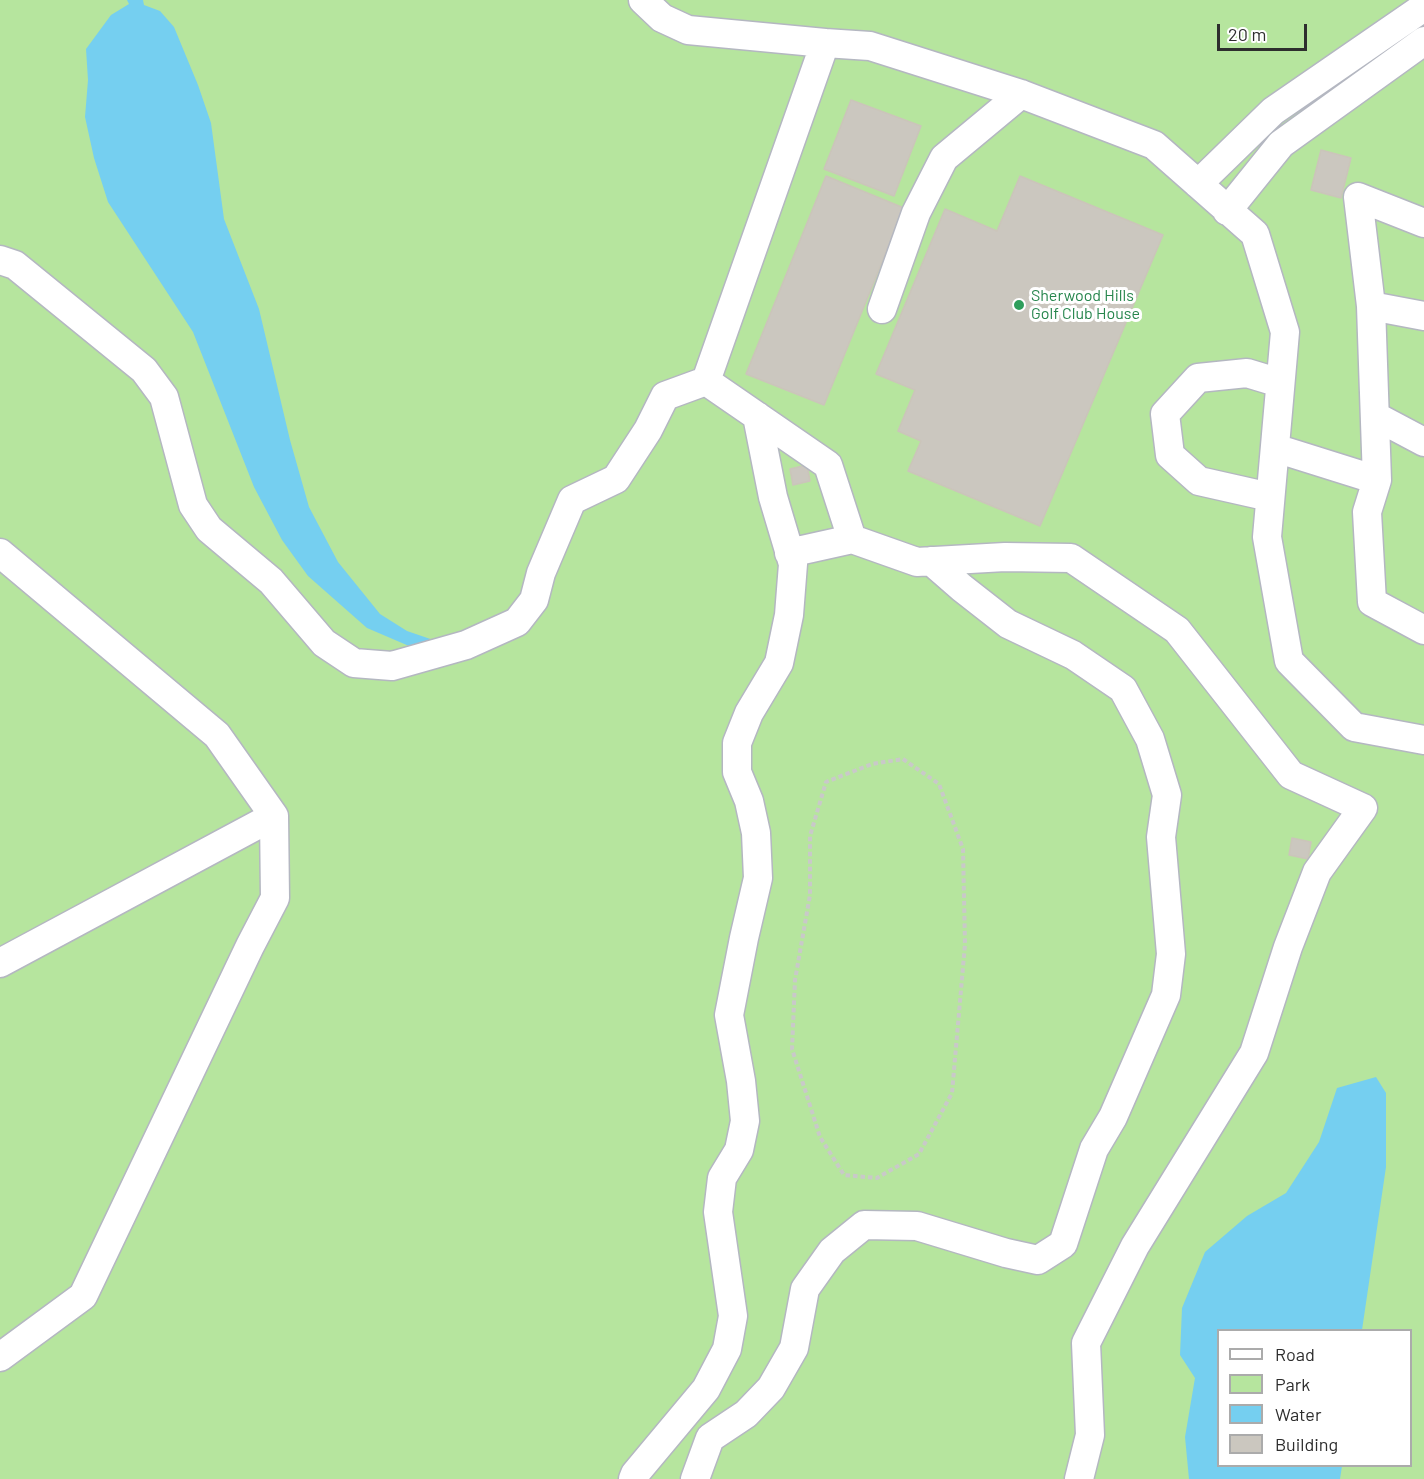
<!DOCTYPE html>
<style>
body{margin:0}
#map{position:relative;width:1424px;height:1479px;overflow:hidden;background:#efe9e1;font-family:Barlow,sans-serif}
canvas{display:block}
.legend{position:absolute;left:1217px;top:1329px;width:195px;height:138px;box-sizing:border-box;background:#fff;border:2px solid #ababab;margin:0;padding:8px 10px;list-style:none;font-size:18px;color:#2e2e2e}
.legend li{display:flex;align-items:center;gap:12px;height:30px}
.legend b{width:30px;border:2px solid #ababab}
.scale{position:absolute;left:1217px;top:24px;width:90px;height:27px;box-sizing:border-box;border:3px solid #2e2e2e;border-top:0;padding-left:8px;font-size:18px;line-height:21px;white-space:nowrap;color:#2e2e2e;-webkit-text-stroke:4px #fff;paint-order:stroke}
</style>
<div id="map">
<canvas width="1424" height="1479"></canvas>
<ul class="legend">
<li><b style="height:8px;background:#fff"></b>Road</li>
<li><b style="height:16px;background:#b6e59e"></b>Park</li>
<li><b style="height:16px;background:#75cff0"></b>Water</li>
<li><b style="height:16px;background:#cbc7bf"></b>Building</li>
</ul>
<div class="scale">20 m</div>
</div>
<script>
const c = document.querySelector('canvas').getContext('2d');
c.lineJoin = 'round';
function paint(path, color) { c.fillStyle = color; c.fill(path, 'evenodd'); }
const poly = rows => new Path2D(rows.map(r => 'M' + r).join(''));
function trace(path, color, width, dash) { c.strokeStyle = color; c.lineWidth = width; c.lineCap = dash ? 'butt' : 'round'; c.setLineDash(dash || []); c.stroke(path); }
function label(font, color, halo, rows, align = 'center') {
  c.font = font + ' Barlow,sans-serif'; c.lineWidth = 6; c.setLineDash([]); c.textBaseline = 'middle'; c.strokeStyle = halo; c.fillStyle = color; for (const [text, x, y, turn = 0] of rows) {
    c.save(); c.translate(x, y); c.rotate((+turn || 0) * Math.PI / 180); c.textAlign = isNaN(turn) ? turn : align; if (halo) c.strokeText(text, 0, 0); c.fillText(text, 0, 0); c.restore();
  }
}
paint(poly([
 [0,0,1424,0,1424,1479,0,1479],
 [1218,1330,1410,1330,1410,1466,1218,1466]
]), '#b6e59e');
paint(poly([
 [127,0,143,0,144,5,160,11,174,27,198,85,211,123,224,219,259,309,290,440,309,507,338,562,380,614,407,631,448,645,409,646,367,628,308,576,282,540,254,487,193,332,108,202,94,158,85,117,88,80,86,49,111,15,129,4],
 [1376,1077,1386,1093,1386,1167,1362,1330,1218,1330,1218,1466,1342,1466,1340,1479,1189,1479,1185,1437,1195,1378,1180,1355,1182,1308,1205,1252,1247,1216,1286,1193,1319,1142,1337,1088]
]), '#75cff0');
const building = poly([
 [851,100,921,126,894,196,824,169,851,100],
 [1321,150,1351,158,1341,198,1311,190,1321,150],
 [826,176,904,208,824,405,746,374,826,176],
 [1020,176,1163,235,1040,526,908,471,921,441,898,431,915,390,876,374,945,209,997,231,1020,176],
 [807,465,810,481,793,485,790,469,807,465],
 [1292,838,1311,842,1308,859,1289,855,1292,838]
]);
paint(building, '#cbc7bf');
trace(building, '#cbc5ba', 1.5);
const minor = poly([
 [643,0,662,18,688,30,825,43],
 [1198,184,1273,111,1424,7],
 [1227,211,1281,144,1424,41],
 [1424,223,1358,197,1371,306,1377,480,1367,512,1372,602,1424,630],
 [0,260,15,265,144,370,164,397,193,505,209,529,271,581,324,643,354,663,392,666,466,645,517,622,534,600,541,573,572,500,616,479,648,430,665,396,706,381],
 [1371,306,1424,316],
 [882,309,916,213,944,158,1021,94],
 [1375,416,1424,442],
 [1275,448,1377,480],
 [1270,497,1199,481,1170,455,1165,414,1198,378,1247,373,1280,383],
 [0,553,217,735,274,816,275,898,250,946,83,1296,0,1357],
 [789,553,852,539],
 [0,963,274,816],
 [633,1479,635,1474,706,1389,727,1349,733,1316,718,1212,722,1178,739,1150,745,1121,741,1081,729,1015,744,938,758,878,756,833,749,801,737,772,737,743,749,713,779,663,789,615,793,564,773,497,757,416],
 [695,1479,710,1438,746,1414,771,1388,794,1348,805,1289,832,1251,864,1225,917,1226,1006,1253,1038,1260,1063,1244,1094,1149,1113,1117,1166,995,1171,954,1161,837,1167,795,1150,739,1123,689,1073,655,1008,624,962,588,931,561],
 [1079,1479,1090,1435,1086,1343,1135,1246,1254,1053,1288,947,1317,872,1363,808,1291,775,1177,630,1071,558,1005,557,917,562,852,539,828,465,706,381,825,43,870,46,1021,94,1154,145,1255,234,1285,332,1267,537,1289,661,1354,727,1424,740]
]);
trace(minor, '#b4b7c1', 31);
trace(poly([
 [903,759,939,784,963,849,965,944,952,1093,919,1154,877,1178,844,1175,820,1137,792,1049,795,980,810,895,810,836,826,782,872,764,903,759]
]), '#c9c9c9', 4, [4.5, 3]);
trace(minor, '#fff', 28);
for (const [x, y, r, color] of [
 [1019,305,6,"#2e9e5b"]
]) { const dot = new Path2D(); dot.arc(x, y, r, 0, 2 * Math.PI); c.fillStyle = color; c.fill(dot); trace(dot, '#fff', 2); }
label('16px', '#27864d', '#fff', [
 ["Sherwood Hills",1031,296],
 ["Golf Club House",1031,314]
], 'left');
</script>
